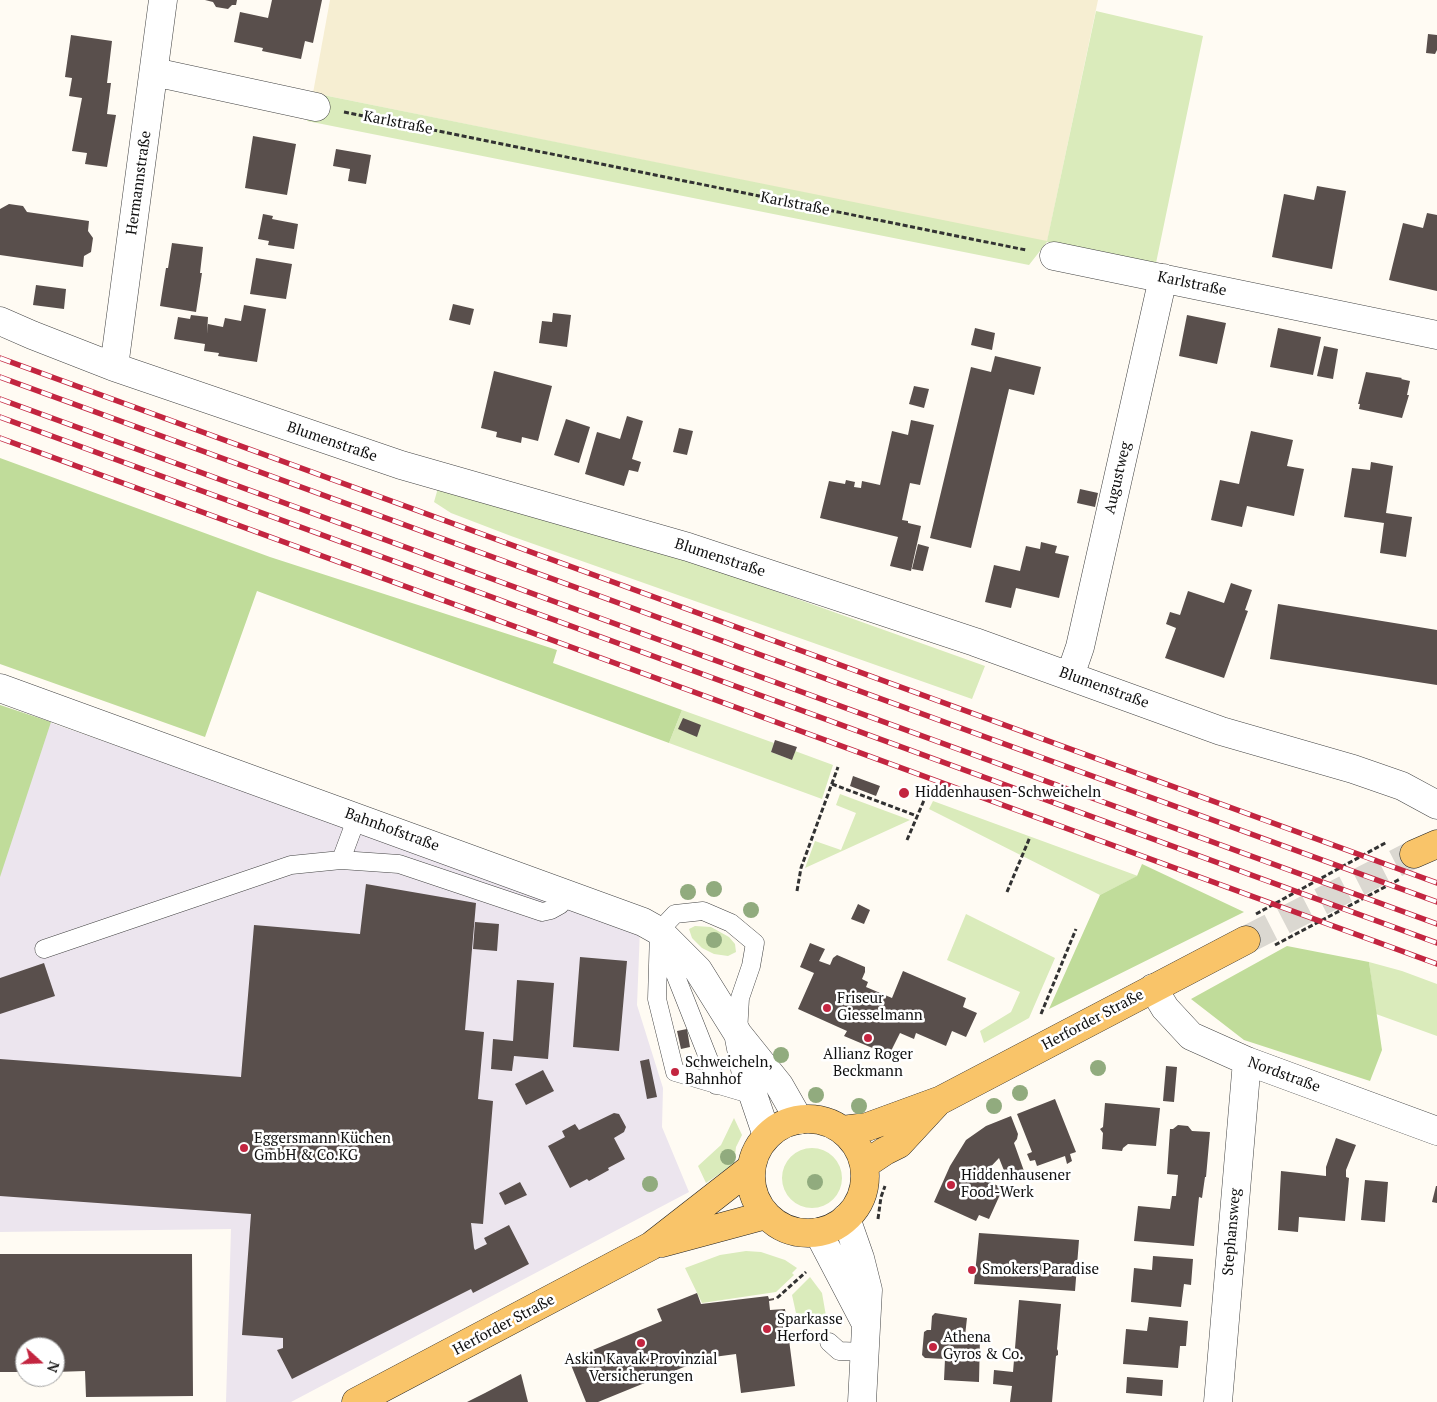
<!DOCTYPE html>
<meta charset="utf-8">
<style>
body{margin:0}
#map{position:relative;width:1437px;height:1402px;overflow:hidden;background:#fffbf3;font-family:"PT Serif",serif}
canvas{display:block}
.north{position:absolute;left:15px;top:1337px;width:50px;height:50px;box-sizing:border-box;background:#fff;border:1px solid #9f9f9f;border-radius:50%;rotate:110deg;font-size:14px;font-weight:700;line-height:20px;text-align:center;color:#101010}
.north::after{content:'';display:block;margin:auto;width:18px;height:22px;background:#c32540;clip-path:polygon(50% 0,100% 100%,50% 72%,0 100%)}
</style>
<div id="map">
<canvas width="1437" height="1402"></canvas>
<div class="north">N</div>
</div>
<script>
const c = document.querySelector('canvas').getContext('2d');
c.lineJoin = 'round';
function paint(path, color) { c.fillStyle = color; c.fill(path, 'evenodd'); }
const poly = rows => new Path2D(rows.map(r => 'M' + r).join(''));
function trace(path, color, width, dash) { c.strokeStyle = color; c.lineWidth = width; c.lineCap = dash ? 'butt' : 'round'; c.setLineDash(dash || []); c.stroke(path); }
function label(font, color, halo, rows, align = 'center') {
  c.font = font + ' "PT Serif",serif'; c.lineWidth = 5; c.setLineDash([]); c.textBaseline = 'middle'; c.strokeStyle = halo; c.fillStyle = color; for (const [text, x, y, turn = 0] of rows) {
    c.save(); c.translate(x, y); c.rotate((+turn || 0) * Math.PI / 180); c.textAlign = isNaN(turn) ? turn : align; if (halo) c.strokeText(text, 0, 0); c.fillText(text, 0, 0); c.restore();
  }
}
paint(poly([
 [0,705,640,929,637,1005,663,1088,662,1127,689,1192,291,1402,226,1402,231,1229,0,1232]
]), '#ece5ee');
paint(poly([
 [330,0,1098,0,1047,242,313,93]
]), '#f6eed2');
paint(poly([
 [1096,11,1203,36,1156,263,1047,242,1029,265,307,121,313,93,1047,241],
 [438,488,660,550,985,666,972,699,511,536,451,513,434,502],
 [682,710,774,743,771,752,792,760,795,751,833,765,822,799,669,743],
 [840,794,910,820,805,868,815,841,841,850,856,813,836,805],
 [933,801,1138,876,1100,895,929,809],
 [966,914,1055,958,1029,1018,984,1043,980,1031,1011,1012,1020,992,947,960],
 [695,926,711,927,729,937,735,944,736,952,728,956,714,954,702,948,692,938,689,929],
 [1369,962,1402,971,1437,984,1437,1036,1376,1014],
 [734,1118,742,1135,736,1147,734,1164,706,1183,698,1166,721,1145],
 '782 1178a30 30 0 1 1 60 0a30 30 0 1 1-60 0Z',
 [746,1251,761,1252,785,1260,797,1268,792,1273,794,1275,776,1292,702,1303,685,1268,720,1255],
 [810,1277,822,1293,826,1316,796,1313,792,1295]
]), '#daebbb');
paint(poly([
 [0,458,270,557,557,650,553,663,682,710,669,743,257,591,205,737,0,664],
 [0,705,51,722,0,877],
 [1142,864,1244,912,1049,1009,1100,895,1137,876],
 [1287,946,1369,962,1382,1050,1370,1081,1244,1040,1191,999]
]), '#c0dc9a');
paint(poly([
 [205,0,237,0,236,5,232,5,228,9,216,7,213,2],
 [272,0,322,0,313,43,305,41,301,59,262,51,263,48,234,42,240,12,268,18],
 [1428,34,1437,35,1437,50,1435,54,1426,53],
 [71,35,112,41,107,83,111,83,107,114,116,115,107,167,85,164,87,153,72,151,82,98,69,96,72,78,65,77],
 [253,136,296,144,287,195,245,188],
 [336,149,371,155,366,184,348,181,350,169,333,166],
 [1317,186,1346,191,1332,269,1272,257,1284,194,1314,200],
 [9,204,23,206,27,212,89,221,88,231,93,238,91,252,84,256,83,267,0,255,0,209],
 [1427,213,1437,215,1437,291,1389,280,1403,223,1423,228],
 [263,214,273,216,272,219,298,224,294,249,268,245,269,241,258,239],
 [172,243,203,247,200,273,202,273,196,312,160,306,166,268,168,268],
 [256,258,292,264,286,299,250,294],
 [36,285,66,289,64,309,33,305],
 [453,304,474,309,470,325,449,320],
 [244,305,266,309,257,362,218,356,219,353,204,351,205,344,174,339,178,317,190,319,191,315,208,317,207,334,208,324,223,327,225,318,241,321],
 [553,313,571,315,567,347,539,343,542,321,552,322],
 [1187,315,1226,323,1217,364,1179,356],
 [975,328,995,333,992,350,971,345],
 [1278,328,1321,337,1313,375,1270,367],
 [1324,346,1338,349,1333,379,1317,376],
 [995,356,1041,367,1034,395,1009,389,971,548,930,538,971,367,991,372],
 [494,371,552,386,538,441,522,437,521,443,496,437,497,432,481,428],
 [1366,372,1402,378,1401,379,1410,381,1407,395,1409,395,1402,418,1359,409,1360,404,1358,404],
 [914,386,929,389,924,408,909,404],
 [627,416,643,421,632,459,641,462,638,472,629,470,624,486,585,474,597,432,620,439],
 [566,419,590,427,579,463,554,455],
 [911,420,934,425,920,485,910,483,902,520,908,521,908,523,921,526,911,571,890,566,898,537,820,518,829,481,845,484,846,480,855,482,854,487,861,488,862,481,880,485,892,431,908,435],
 [679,428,693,431,687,455,673,452],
 [1251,431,1293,440,1287,466,1304,469,1294,516,1247,506,1242,527,1211,520,1220,480,1239,484],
 [1371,462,1393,466,1386,513,1412,517,1406,557,1380,553,1384,523,1344,517,1352,468,1370,470],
 [1080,489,1098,493,1095,507,1077,503],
 [1041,542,1057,546,1055,553,1069,556,1059,598,1016,588,1011,608,985,602,994,565,1020,571,1026,546,1040,549],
 [918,544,929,547,923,571,912,569],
 [1231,583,1252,590,1245,610,1248,611,1224,678,1165,658,1176,628,1166,624,1170,612,1180,615,1188,591,1224,603],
 [1278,604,1437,630,1437,685,1270,659],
 [683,718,701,725,697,737,678,729],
 [775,740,797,747,792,760,771,752],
 [853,776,880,786,876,796,850,786],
 [366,884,476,903,465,1030,484,1032,478,1099,493,1101,483,1224,471,1223,474,1248,475,1250,487,1244,484,1238,509,1225,529,1264,473,1293,471,1289,292,1379,277,1350,283,1348,283,1338,242,1335,251,1214,0,1196,0,1059,241,1077,254,925,360,934],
 [858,904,870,910,864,924,851,919],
 [475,922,499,924,497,951,473,949],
 [810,943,825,949,819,961,830,965,833,958,837,955,865,967,865,972,862,979,868,982,866,987,892,998,903,971,966,998,963,1007,977,1013,966,1037,952,1031,946,1046,916,1033,914,1039,900,1033,889,1055,844,1036,847,1031,798,1009,814,973,800,967],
 [580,957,627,961,619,1051,573,1047],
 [44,963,55,996,0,1014,0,978],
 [517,980,554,983,548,1059,514,1056,512,1071,491,1069,493,1039,513,1041],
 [687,1029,690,1047,681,1049,677,1031],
 [649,1059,657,1097,647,1099,640,1061],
 [1166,1066,1177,1067,1174,1102,1163,1101],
 [543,1070,554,1091,526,1105,515,1084],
 [1055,1099,1076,1152,1070,1154,1072,1161,1067,1164,1065,1156,1037,1166,1035,1160,1030,1161,1027,1154,1032,1152,1017,1114],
 [1105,1103,1160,1108,1156,1146,1128,1144,1123,1148,1122,1151,1102,1149,1103,1133,1100,1129,1103,1127],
 [614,1113,619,1114,626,1127,624,1132,614,1138,625,1159,608,1168,609,1170,589,1181,587,1179,570,1188,548,1146,565,1137,562,1131,575,1124,579,1130],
 [1011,1116,1018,1134,1017,1139,1014,1143,1024,1171,1007,1178,999,1158,980,1178,1003,1188,989,1219,979,1215,976,1221,934,1202,950,1166,966,1140,986,1126],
 [1178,1125,1188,1126,1192,1131,1210,1132,1206,1177,1205,1177,1202,1198,1199,1197,1194,1246,1134,1241,1138,1206,1170,1209,1172,1196,1176,1196,1178,1175,1167,1174,1170,1129,1173,1129],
 [1336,1138,1356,1145,1346,1170,1346,1177,1349,1178,1345,1221,1299,1217,1298,1232,1278,1230,1281,1171,1326,1176,1326,1167],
 [1365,1180,1388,1182,1385,1222,1361,1220],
 [520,1182,527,1195,505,1205,499,1193],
 [1436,1186,1437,1186,1437,1203,1432,1202],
 [979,1233,1079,1240,1075,1291,974,1284],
 [0,1254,192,1254,193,1396,86,1397,85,1371,55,1372,55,1347,25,1347,25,1378,23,1378,23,1372,0,1372],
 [1153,1256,1193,1259,1191,1285,1184,1284,1181,1307,1131,1302,1134,1268,1152,1270],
 [697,1293,701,1304,768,1296,769,1299,774,1298,774,1300,769,1301,770,1310,785,1309,795,1386,741,1393,736,1354,706,1358,598,1402,586,1402,569,1360,662,1321,657,1309],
 [1019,1300,1061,1304,1057,1349,1058,1351,1058,1355,1056,1356,1052,1402,1010,1402,1012,1386,993,1384,994,1370,1013,1372],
 [935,1313,967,1318,965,1336,980,1337,979,1382,944,1380,945,1359,925,1358,922,1355,924,1332,927,1330,931,1330,932,1316],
 [1149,1317,1188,1321,1186,1346,1180,1346,1178,1368,1123,1364,1126,1329,1147,1331],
 [521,1374,528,1402,467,1402,485,1393],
 [1127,1377,1163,1380,1162,1396,1126,1393]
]), '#594f4c');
trace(poly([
 [1246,940,1414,854]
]), '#dbd8d1', 28, [28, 14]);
const service = poly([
 [341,860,357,817],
 [662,941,711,1065,716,1085],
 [44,949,291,865,341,860,399,864,542,912,551,910,560,905,566,894],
 [738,1033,740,998,751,966,755,943,731,923,703,911,675,914,659,931,657,999,675,1072,753,1095],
 [829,1342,839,1351,865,1352]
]);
const minor = poly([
 [154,72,316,107],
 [1054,256,1437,335],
 [0,321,32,335,114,367,401,465,688,547,975,642,1221,731,1353,769,1402,786,1437,805],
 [114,367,163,0],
 [1070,676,1080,647,1163,278],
 [0,688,643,922,659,931,698,970,738,1034,779,1085,799,1120],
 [1153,988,1165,1008,1191,1036,1247,1061,1437,1131],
 [739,1038,746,1074,767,1136],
 [1218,1402,1247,1061]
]);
const tertiary = poly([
 [846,1218,860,1258,868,1290,862,1402],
 [818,1232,864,1320]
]);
const primary = poly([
 [1414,854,1437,844],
 '751 1176a57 57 0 1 1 114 0a57 57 0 1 1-114 0Z',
 [842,1130,867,1127,941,1100,1246,940],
 [864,1165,885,1151,899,1144,936,1104],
 [662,1243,766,1215],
 [356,1402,651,1246,751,1168]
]);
trace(service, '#434343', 19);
trace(minor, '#434343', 29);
trace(tertiary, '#434343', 29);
trace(primary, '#212121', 29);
trace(poly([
 [344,112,1026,250],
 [832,784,917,816],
 [907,840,925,798],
 [797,891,801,868,838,767],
 [1007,892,1030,837],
 [1256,914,1387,842],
 [1275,945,1400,879],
 [1041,1014,1076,929],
 [878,1219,881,1197,885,1186],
 [777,1298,806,1272]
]), '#323232', 3, [5, 2.5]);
trace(service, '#fff', 18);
trace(minor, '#fff', 28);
trace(tertiary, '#fff', 28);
trace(primary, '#f9c469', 28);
const rail = poly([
 [0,358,1437,883],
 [0,377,1437,902],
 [0,399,1437,924],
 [0,417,1437,943],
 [0,438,1437,964]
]);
trace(rail, '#c32540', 5.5);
trace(rail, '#fff', 4, [11]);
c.fillStyle = '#91ab7e';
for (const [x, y] of [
 [714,889],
 [688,892],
 [751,910],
 [714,940],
 [781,1055],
 [1098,1068],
 [1020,1093],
 [816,1095],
 [859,1106],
 [994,1106],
 [728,1157],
 [815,1182],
 [650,1184]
]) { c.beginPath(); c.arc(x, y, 8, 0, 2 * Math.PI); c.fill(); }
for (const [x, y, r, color] of [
 [904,793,6,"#c32540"],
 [827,1008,5,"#c32540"],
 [868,1038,5,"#c32540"],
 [675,1072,5,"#c32540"],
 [244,1148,5,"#c32540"],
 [951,1185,5,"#c32540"],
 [972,1270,5,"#c32540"],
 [767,1329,5,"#c32540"],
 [641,1343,5,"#c32540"],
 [933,1347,5,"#c32540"]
]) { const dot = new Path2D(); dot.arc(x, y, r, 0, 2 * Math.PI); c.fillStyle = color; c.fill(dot); trace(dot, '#fff', 2); }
label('15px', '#101010', '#fff', [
 ["Karlstraße",398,123,11],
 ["Hermannstraße",139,183,-82],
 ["Karlstraße",795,204,11],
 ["Karlstraße",1192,284,12],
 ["Blumenstraße",332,442,19],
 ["Augustweg",1118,478,-77],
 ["Blumenstraße",720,558,18],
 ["Blumenstraße",1104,688,20],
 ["Bahnhofstraße",392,830,20],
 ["Herforder Straße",1093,1020,-28],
 ["Nordstraße",1284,1075,20],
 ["Stephansweg",1232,1232,-85],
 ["Herforder Straße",504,1325,-28]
]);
label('15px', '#101010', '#fff', [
 ["Hiddenhausen-Schweicheln",915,793],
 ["Friseur",837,999],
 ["Giesselmann",837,1016],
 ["Allianz Roger",868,1055,"center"],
 ["Beckmann",868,1072,"center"],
 ["Schweicheln,",685,1063],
 ["Bahnhof",685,1080],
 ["Eggersmann Küchen",254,1139],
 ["GmbH & Co.KG",254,1156],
 ["Hiddenhausener",961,1176],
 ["Food-Werk",961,1193],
 ["Smokers Paradise",982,1270],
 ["Sparkasse",777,1320],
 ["Herford",777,1337],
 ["Athena",943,1338],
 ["Gyros & Co.",943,1355],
 ["Askin Kavak Provinzial",641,1360,"center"],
 ["Versicherungen",641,1377,"center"]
], 'left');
</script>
